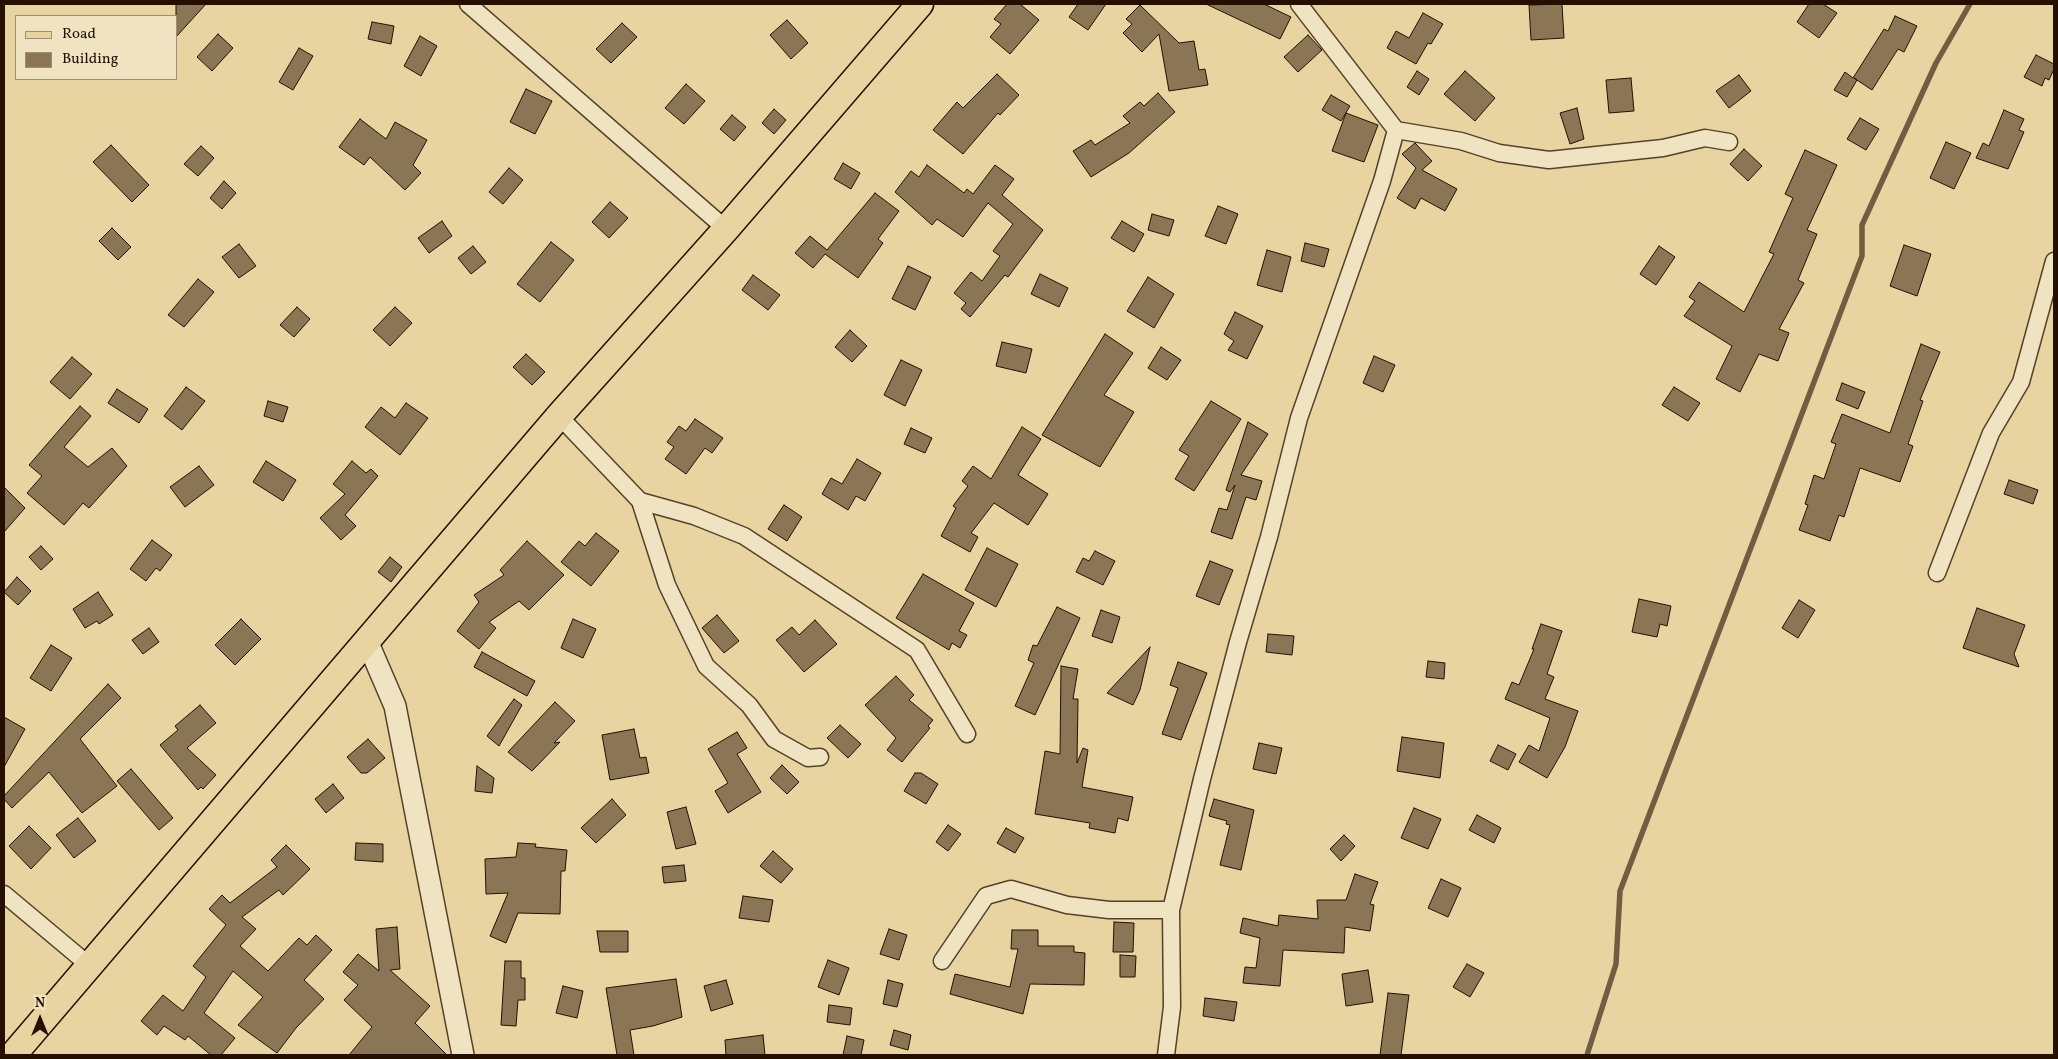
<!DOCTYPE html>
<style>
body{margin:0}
#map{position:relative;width:2058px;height:1059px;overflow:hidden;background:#e7d4a1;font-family:Vollkorn,serif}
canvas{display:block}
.frame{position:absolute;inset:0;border:5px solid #251000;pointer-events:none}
.legend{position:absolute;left:15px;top:15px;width:162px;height:65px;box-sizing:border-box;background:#efe3c2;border:1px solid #9e8f74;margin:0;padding:6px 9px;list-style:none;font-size:15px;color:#251000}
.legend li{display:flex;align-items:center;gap:10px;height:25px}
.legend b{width:25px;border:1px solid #9e8f74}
.north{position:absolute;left:15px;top:994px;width:50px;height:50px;-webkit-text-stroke:4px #efe3c2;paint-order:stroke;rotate:0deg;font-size:14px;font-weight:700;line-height:20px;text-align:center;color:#251000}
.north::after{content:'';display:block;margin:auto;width:18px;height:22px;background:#251000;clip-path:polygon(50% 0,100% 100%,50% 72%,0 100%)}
</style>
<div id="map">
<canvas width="2058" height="1059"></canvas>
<div class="frame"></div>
<ul class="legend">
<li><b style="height:6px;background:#e7d4a1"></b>Road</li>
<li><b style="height:14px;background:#8a7654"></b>Building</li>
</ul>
<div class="north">N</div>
</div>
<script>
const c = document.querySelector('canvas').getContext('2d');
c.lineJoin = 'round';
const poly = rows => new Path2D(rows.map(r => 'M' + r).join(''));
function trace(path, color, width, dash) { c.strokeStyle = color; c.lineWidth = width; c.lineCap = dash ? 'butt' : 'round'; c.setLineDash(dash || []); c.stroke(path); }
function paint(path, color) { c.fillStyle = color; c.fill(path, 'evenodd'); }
trace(poly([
 [1587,1055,1616,964,1620,891,1862,256,1862,225,1936,63,1970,4]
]), '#725d40', 5.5);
const building = poly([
 [176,4,206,4,176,37,176,4],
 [1007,4,1020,4,1039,20,1010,54,990,37,1001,24,994,19,1007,4],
 [1078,4,1106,4,1088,30,1069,17,1078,4],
 [1206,4,1264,4,1291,17,1280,39,1206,4],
 [1562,4,1564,38,1531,40,1529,5,1562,4],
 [1809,4,1823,4,1837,13,1819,38,1797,22,1809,4],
 [1140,5,1179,43,1194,41,1199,70,1205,69,1208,85,1169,91,1159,34,1142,52,1123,33,1132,24,1126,19,1140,5],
 [1423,13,1443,24,1431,44,1428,43,1416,64,1387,48,1396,31,1409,38,1423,13],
 [1895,16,1917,26,1904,52,1898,49,1872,90,1854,78,1857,80,1847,97,1834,90,1845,72,1853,78,1884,29,1888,31,1895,16],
 [787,20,808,43,791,59,770,35,787,20],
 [372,22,394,26,391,44,368,39,372,22],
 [622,23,637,37,611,63,596,49,622,23],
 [218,34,233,48,212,71,197,57,218,34],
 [1308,35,1322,50,1298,72,1284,57,1308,35],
 [420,36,437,46,421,76,404,66,420,36],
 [299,48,313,56,293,90,279,82,299,48],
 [2036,55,2054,64,2054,69,2049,80,2045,78,2042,86,2024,77,2036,55],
 [1417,71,1429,79,1419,95,1407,87,1417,71],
 [1465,71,1495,98,1475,121,1444,94,1465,71],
 [997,74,1019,95,1000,115,998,113,963,154,933,130,957,102,963,108,997,74],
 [1739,75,1751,91,1729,108,1716,91,1739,75],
 [1631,78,1634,111,1609,113,1606,80,1631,78],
 [686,84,705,101,684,124,665,108,686,84],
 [526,89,552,101,535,134,510,122,526,89],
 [1158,93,1175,112,1129,153,1091,177,1073,151,1091,140,1095,145,1130,123,1123,116,1140,102,1144,106,1158,93],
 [1331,95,1350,106,1341,121,1322,110,1331,95],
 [1577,108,1584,139,1570,144,1560,113,1577,108],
 [774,109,786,120,774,134,762,123,774,109],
 [2004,110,2024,119,2019,130,2024,132,2008,169,1976,158,1983,143,1989,146,2004,110],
 [1346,113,1378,125,1364,162,1332,151,1346,113],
 [732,115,746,127,734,141,720,129,732,115],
 [1860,118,1879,129,1866,150,1847,139,1860,118],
 [360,119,386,139,395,122,427,140,413,165,421,173,405,190,370,157,364,165,339,147,360,119],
 [1946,142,1971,153,1954,189,1930,178,1946,142],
 [1415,143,1432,161,1422,170,1457,189,1445,211,1421,198,1415,209,1397,198,1416,168,1402,154,1415,143],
 [111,145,149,185,132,202,93,162,111,145],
 [201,146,214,158,198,176,184,164,201,146],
 [1744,149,1762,166,1748,181,1730,164,1744,149],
 [1805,150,1837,165,1807,230,1817,234,1798,280,1804,283,1779,329,1789,333,1778,361,1759,354,1740,392,1716,379,1732,346,1684,316,1695,301,1689,297,1699,282,1744,312,1774,254,1769,252,1793,198,1785,194,1805,150],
 [843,163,860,173,851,189,834,179,843,163],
 [927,165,964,193,967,189,973,194,995,165,1014,179,1002,195,1043,230,1008,277,1005,275,970,317,961,309,966,303,954,293,971,272,982,281,1000,256,993,251,1013,224,988,203,963,237,937,219,932,225,895,192,911,171,919,177,927,165],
 [509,168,523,180,503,204,489,192,509,168],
 [224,181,236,193,222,209,210,198,224,181],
 [875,193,899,211,878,239,883,243,858,278,825,254,813,268,795,253,810,236,827,250,875,193],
 [610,202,628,218,609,238,592,222,610,202],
 [1218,206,1238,214,1226,244,1205,236,1218,206],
 [1152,214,1174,220,1169,236,1148,230,1152,214],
 [442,221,452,236,429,253,418,238,442,221],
 [1122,221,1144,234,1134,252,1111,238,1122,221],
 [112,228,131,247,118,260,99,241,112,228],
 [551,242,574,260,540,302,517,284,551,242],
 [1305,243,1329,249,1324,267,1301,261,1305,243],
 [239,244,256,266,239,278,222,257,239,244],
 [1904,245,1931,254,1917,296,1890,286,1904,245],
 [473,246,486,262,471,274,458,258,473,246],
 [1659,246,1675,257,1656,285,1640,274,1659,246],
 [1267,250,1291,257,1282,292,1257,285,1267,250],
 [908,266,931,277,915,310,892,299,908,266],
 [1040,274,1068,288,1059,307,1031,294,1040,274],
 [753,275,780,295,768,310,742,290,753,275],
 [1148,277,1174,294,1154,328,1127,311,1148,277],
 [198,279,214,292,184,327,168,315,198,279],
 [297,307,310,319,294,337,280,325,297,307],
 [395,307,412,323,390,346,373,330,395,307],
 [1235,312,1263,326,1247,359,1228,350,1234,341,1224,334,1235,312],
 [850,330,867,346,852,362,835,347,850,330],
 [1105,334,1133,353,1104,395,1134,412,1100,467,1042,435,1105,334],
 [1002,342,1032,349,1026,373,996,366,1002,342],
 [1921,344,1940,352,1920,400,1923,401,1908,444,1913,446,1900,482,1860,468,1844,517,1839,515,1830,541,1799,530,1808,505,1805,504,1814,475,1824,479,1836,444,1831,442,1842,414,1890,433,1921,344],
 [1161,347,1181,360,1167,380,1148,368,1161,347],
 [526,354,545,372,532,385,513,367,526,354],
 [1374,356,1395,365,1383,392,1363,383,1374,356],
 [72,357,92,374,70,399,50,382,72,357],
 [901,360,922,370,905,406,884,395,901,360],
 [1842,383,1865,392,1858,409,1836,400,1842,383],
 [186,387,205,401,182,430,164,416,186,387],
 [1674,387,1700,403,1688,421,1662,405,1674,387],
 [117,389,148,409,139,423,108,403,117,389],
 [268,401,288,407,283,422,264,416,268,401],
 [1211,401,1241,419,1194,491,1175,479,1189,456,1179,450,1211,401],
 [406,403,428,418,400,455,365,427,381,407,395,418,406,403],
 [80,406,91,416,64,447,88,467,112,448,127,466,89,508,83,503,64,525,27,493,42,476,29,465,80,406],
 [695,419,723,438,712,453,705,448,686,474,665,459,674,447,667,442,679,426,686,431,695,419],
 [1248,422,1268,434,1241,475,1262,481,1256,500,1246,497,1232,539,1211,532,1219,508,1227,510,1235,485,1230,492,1226,490,1248,422],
 [1022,427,1041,439,1018,475,1048,494,1028,525,994,503,971,533,978,537,970,552,941,536,956,508,953,506,968,486,962,481,973,466,991,479,1022,427],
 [911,428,932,438,925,453,904,444,911,428],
 [857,459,881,473,865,501,856,496,848,510,822,494,831,478,842,484,857,459],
 [266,461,296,480,283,501,253,482,266,461],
 [352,461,366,473,371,469,378,476,345,515,356,526,341,540,320,518,345,494,333,484,352,461],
 [199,466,214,485,185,507,170,487,199,466],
 [2009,480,2038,490,2033,504,2004,494,2009,480],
 [4,487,25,508,4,532,4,487],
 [784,505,802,517,787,541,768,529,784,505],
 [596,533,619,551,591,586,561,562,579,541,585,546,596,533],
 [152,540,172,555,160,571,156,568,146,581,130,569,152,540],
 [527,541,564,575,529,610,519,601,489,622,496,628,479,649,457,631,479,602,474,595,504,575,500,570,527,541],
 [41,546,53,559,41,570,29,557,41,546],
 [987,548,1018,564,996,607,965,590,987,548],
 [1095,551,1115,561,1103,585,1076,572,1083,558,1089,561,1095,551],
 [390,557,402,567,391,582,378,572,390,557],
 [1210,561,1233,570,1219,605,1196,596,1210,561],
 [923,574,974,603,959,631,967,635,960,648,952,643,949,650,896,618,923,574],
 [17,577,31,591,18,605,4,592,17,577],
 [98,592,113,615,99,624,97,621,85,628,73,609,98,592],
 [1639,599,1671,606,1667,626,1660,624,1657,637,1632,632,1639,599],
 [1799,600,1815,610,1798,638,1782,628,1799,600],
 [1057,607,1080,618,1035,715,1015,706,1034,663,1028,660,1033,645,1037,646,1057,607],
 [1977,608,2025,625,2014,654,2019,667,1963,648,1977,608],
 [1101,610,1120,617,1112,643,1092,636,1101,610],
 [717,615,739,641,724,653,702,628,717,615],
 [241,619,261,639,235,665,215,645,241,619],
 [573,619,596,629,583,658,561,648,573,619],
 [815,620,837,644,804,672,776,640,792,627,799,635,815,620],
 [1541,624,1562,631,1547,674,1554,677,1545,699,1578,711,1565,747,1547,778,1519,762,1529,745,1539,751,1550,718,1505,699,1512,682,1519,685,1534,649,1532,649,1541,624],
 [149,628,159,642,143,654,132,640,149,628],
 [1268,634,1294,636,1292,655,1266,652,1268,634],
 [51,645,72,658,51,691,30,678,51,645],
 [1150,647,1140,690,1133,705,1107,693,1150,647],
 [482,652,535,681,527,696,474,667,482,652],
 [1428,661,1445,663,1444,679,1426,677,1428,661],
 [1178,662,1207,673,1181,740,1162,734,1178,688,1170,685,1178,662],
 [1061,666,1078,669,1073,699,1078,699,1077,763,1083,748,1088,750,1082,787,1133,797,1128,821,1118,818,1115,833,1089,828,1090,823,1035,814,1045,751,1060,754,1061,666],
 [896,676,914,695,909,700,933,720,928,726,930,728,902,762,887,750,896,738,865,705,896,676],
 [108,684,121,698,80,739,117,786,82,813,49,772,12,808,4,799,4,796,108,684],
 [514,699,522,705,499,746,487,736,514,699],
 [555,702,575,721,554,743,560,742,532,771,508,752,555,702],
 [200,705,216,723,187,748,216,775,203,789,201,787,198,790,160,745,178,730,175,726,200,705],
 [4,717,25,729,4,767,4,717],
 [840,725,861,744,848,758,827,738,840,725],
 [634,729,640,758,646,757,649,773,610,780,602,735,634,729],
 [737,732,747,748,737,754,761,792,728,813,715,791,728,783,708,749,737,732],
 [1402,737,1444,743,1440,778,1397,771,1402,737],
 [368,739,385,758,367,773,361,773,347,757,368,739],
 [1259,743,1282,748,1276,774,1253,769,1259,743],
 [1498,745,1516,754,1508,770,1490,761,1498,745],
 [782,765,799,782,787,794,770,778,782,765],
 [477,766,494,778,492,793,475,791,477,766],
 [131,769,173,818,159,830,117,781,131,769],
 [915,773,921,773,938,784,926,804,904,791,915,773],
 [333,784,344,798,326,813,315,799,333,784],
 [612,799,626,815,596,843,581,828,612,799],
 [1214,799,1254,810,1241,870,1220,865,1230,825,1226,824,1227,821,1209,816,1214,799],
 [686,807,696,844,676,849,667,812,686,807],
 [1414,808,1441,819,1428,849,1401,838,1414,808],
 [1477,815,1501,828,1494,843,1469,830,1477,815],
 [78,818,96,841,74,858,56,835,78,818],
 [948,825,961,834,948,851,936,842,948,825],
 [29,826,51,848,31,869,9,846,29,826],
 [1006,828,1024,838,1015,853,997,843,1006,828],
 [1344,835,1355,846,1341,861,1330,849,1344,835],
 [356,843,383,844,383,862,355,860,356,843],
 [518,843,536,844,535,847,567,850,565,871,561,871,560,914,518,913,506,943,490,936,508,893,486,894,485,859,516,857,518,843],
 [286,845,310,869,283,895,279,890,242,917,256,929,240,946,268,971,299,938,307,945,316,935,332,950,304,980,324,999,296,1028,277,1053,238,1025,263,997,233,971,204,1013,235,1038,221,1055,211,1055,188,1036,185,1040,164,1026,157,1035,141,1021,163,995,183,1011,206,977,193,966,226,925,209,909,222,895,230,903,277,867,271,860,286,845],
 [773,851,793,869,781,883,760,866,773,851],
 [684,865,686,881,664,883,662,867,684,865],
 [1355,874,1378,882,1370,904,1374,905,1370,931,1345,927,1344,953,1283,950,1280,986,1243,983,1245,967,1256,968,1260,938,1240,933,1243,918,1278,926,1279,915,1318,919,1317,900,1346,900,1355,874],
 [1441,879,1461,888,1448,917,1428,908,1441,879],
 [743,896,773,900,769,922,739,918,743,896],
 [1114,922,1134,923,1133,952,1113,952,1114,922],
 [397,927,400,969,390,970,430,1006,415,1023,447,1055,349,1055,372,1027,344,1000,358,985,343,972,358,954,379,971,376,929,397,927],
 [889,929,907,935,899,960,880,954,889,929],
 [1012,930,1038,930,1038,946,1074,946,1074,952,1085,953,1084,985,1030,984,1023,1014,950,994,955,974,1010,987,1018,949,1011,949,1012,930],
 [597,931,628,931,628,952,600,952,597,931],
 [1120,955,1136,956,1135,977,1120,977,1120,955],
 [828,960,849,968,839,995,818,987,828,960],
 [505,961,521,961,521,978,525,978,525,1000,518,1000,516,1026,501,1025,505,961],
 [1467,964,1484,973,1470,997,1453,987,1467,964],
 [1368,970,1373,1002,1346,1006,1342,974,1368,970],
 [676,979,682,1017,653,1026,630,1030,634,1055,617,1055,606,988,676,979],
 [726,980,733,1004,711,1011,704,986,726,980],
 [888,980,903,984,897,1007,883,1004,888,980],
 [563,986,583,991,577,1018,556,1013,563,986],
 [1388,993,1409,995,1401,1055,1380,1055,1388,993],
 [1205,998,1237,1002,1234,1021,1203,1016,1205,998],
 [829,1005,852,1008,850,1025,827,1022,829,1005],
 [894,1030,911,1035,908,1050,890,1045,894,1030],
 [763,1035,765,1055,726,1055,725,1040,763,1035],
 [847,1036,864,1040,861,1055,843,1055,847,1036]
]);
paint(building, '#8a7654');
trace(building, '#251000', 1);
const minor = poly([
 [468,4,726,229],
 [1396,130,1461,141,1499,153,1549,160,1663,148,1705,138,1729,142],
 [559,416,640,501,694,516,744,536,917,650,967,734],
 [640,501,667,585,706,666,749,705,774,739,808,758,820,757],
 [1937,573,1991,433,2021,382,2054,261],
 [4,894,90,966],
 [942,961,986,896,1011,889,1067,905,1109,910,1171,910],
 [1166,1055,1172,1007,1171,910,1202,779,1238,642,1269,537,1299,418,1382,181,1396,130,1299,4]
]);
const tertiary = poly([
 [367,641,395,706,463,1055]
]);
const primary = poly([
 [13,1055,559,416,726,229,920,4]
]);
trace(minor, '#564128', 19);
trace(tertiary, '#564128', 24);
trace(primary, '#251000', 29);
trace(minor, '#efe3c2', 16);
trace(tertiary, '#efe3c2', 21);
trace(primary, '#e7d4a1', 26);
</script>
